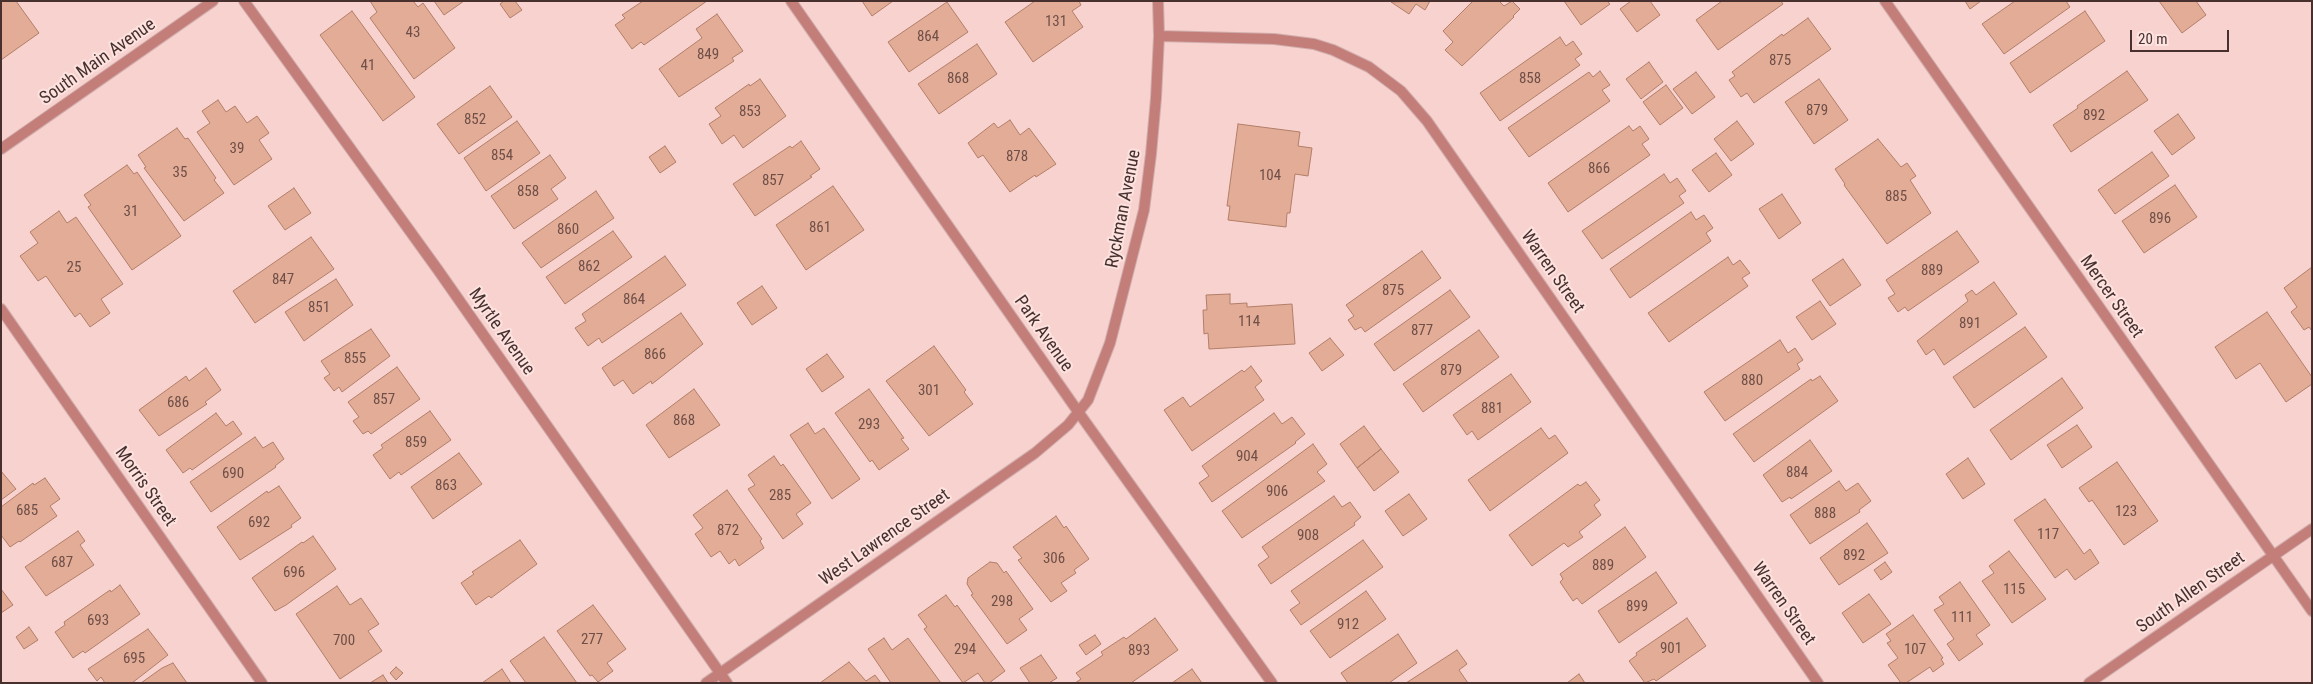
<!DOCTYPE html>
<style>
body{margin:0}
#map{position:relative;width:2313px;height:684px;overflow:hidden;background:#f8d2cf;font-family:"Roboto Condensed",sans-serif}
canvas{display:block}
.frame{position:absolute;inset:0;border:2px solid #48302e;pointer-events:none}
.scale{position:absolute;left:2130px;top:30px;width:99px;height:22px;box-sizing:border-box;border:2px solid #48302e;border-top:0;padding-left:6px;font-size:15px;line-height:18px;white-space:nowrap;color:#48302e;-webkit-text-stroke:4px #fce3e0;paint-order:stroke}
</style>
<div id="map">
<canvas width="2313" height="684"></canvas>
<div class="frame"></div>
<div class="scale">20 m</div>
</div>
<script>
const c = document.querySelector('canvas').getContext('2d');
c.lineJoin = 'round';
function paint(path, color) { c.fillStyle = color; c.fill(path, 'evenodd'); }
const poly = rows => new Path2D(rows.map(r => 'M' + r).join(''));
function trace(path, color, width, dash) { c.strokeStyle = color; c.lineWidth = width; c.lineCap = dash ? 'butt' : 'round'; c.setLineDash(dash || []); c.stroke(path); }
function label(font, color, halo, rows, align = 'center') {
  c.font = font + ' "Roboto Condensed",sans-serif'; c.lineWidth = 4; c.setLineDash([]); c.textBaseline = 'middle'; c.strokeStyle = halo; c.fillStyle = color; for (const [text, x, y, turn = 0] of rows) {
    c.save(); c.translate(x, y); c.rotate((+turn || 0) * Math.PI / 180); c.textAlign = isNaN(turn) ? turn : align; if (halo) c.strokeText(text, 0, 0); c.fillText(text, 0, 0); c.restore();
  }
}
const building = poly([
 [1,1,16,1,39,33,1,60,1,1],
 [370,1,413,1,418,7,423,3,455,48,414,79,370,18,377,12,370,1],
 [434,1,464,1,444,15,434,1],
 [504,1,515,1,522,10,510,18,500,4,504,1],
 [643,1,707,1,644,45,641,42,632,49,615,25,625,18,622,15,643,1],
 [862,1,893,1,872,16,862,1],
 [1035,1,1079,1,1081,5,1072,11,1083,27,1033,62,1005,22,1035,1],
 [1430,1,1425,10,1416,4,1409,14,1391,2,1430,1],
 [1473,1,1499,1,1504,6,1512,1,1520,9,1513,16,1514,17,1462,66,1445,50,1453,42,1443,31,1473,1],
 [1564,1,1607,1,1610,4,1581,25,1564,1],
 [1631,1,1650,1,1660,15,1637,32,1620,9,1631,1],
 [1722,1,1781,1,1783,4,1718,50,1696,20,1722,1],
 [1965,1,1981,1,1970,9,1965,1],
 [2015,1,2066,1,2070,7,2004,54,1982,24,2015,1],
 [2159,1,2196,1,2206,15,2182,33,2159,1],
 [947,2,968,32,909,72,888,42,947,2],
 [352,11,415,97,383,121,320,35,352,11],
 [2085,11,2105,41,2030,93,2010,63,2085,11],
 [717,14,743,51,732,58,734,61,679,97,659,69,702,38,696,29,717,14],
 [1808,18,1831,49,1754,103,1747,93,1741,97,1729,80,1735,76,1732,72,1782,34,1783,36,1808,18],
 [1560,37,1566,46,1573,41,1582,54,1575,59,1580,65,1500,121,1480,93,1560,37],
 [977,44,997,74,939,114,918,84,977,44],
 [1649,62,1663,82,1641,99,1626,79,1649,62],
 [1600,71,1610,85,1602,90,1610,101,1529,157,1508,128,1589,72,1593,77,1600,71],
 [2127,71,2148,100,2071,152,2053,125,2078,108,2077,106,2127,71],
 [1696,72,1715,97,1692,114,1673,89,1696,72],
 [760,79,786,116,743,148,734,135,722,144,709,124,721,116,715,108,749,84,750,86,760,79],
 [1819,79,1848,120,1814,144,1785,102,1819,79],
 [1666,85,1683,108,1660,125,1643,102,1666,85],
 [490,86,512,117,459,154,437,124,490,86],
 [218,100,226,112,235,106,247,123,257,116,269,133,259,140,272,159,234,185,197,132,210,123,202,111,218,100],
 [2178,114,2195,138,2172,155,2154,131,2178,114],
 [1010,120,1020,135,1029,128,1056,164,1036,177,1035,175,1010,192,983,155,978,158,968,143,994,123,998,128,1010,120],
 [517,121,540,153,486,191,464,158,517,121],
 [1737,121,1754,144,1731,161,1714,139,1737,121],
 [1238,124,1300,132,1298,146,1312,148,1308,176,1295,174,1290,213,1287,213,1286,227,1228,220,1230,206,1227,206,1238,124],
 [1629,126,1633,131,1640,126,1649,139,1642,144,1650,155,1568,212,1548,183,1629,126],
 [177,128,185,139,188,138,216,178,214,180,224,193,184,221,144,168,146,167,138,155,177,128],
 [1878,139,1901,167,1907,163,1916,176,1910,180,1931,213,1887,244,1844,185,1845,184,1835,169,1878,139],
 [801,141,820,169,810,176,812,177,755,216,733,184,790,146,792,148,801,141],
 [665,146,676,162,660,173,649,157,665,146],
 [2152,152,2169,176,2115,214,2098,190,2152,152],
 [1716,153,1732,175,1709,192,1692,170,1716,153],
 [550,155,566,178,551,189,558,199,514,229,491,196,550,155],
 [127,165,134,174,137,172,181,236,132,270,88,207,91,205,84,195,127,165],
 [1664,174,1670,183,1677,178,1686,191,1679,196,1684,203,1602,259,1582,231,1664,174],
 [2175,185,2197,217,2144,253,2122,221,2175,185],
 [833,186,864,230,806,270,776,225,833,186],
 [294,188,311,213,285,230,268,206,294,188],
 [596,191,614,218,541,268,522,243,596,191],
 [1782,194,1801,223,1779,239,1759,209,1782,194],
 [59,211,67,223,76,217,123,284,101,299,110,313,90,327,80,313,75,317,46,276,38,281,20,256,38,243,30,232,59,211],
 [1691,212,1696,220,1704,215,1713,228,1706,233,1711,241,1630,298,1610,269,1691,212],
 [613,231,632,257,565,304,546,277,613,231],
 [1957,231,1979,262,1908,311,1905,307,1898,312,1888,298,1895,294,1886,280,1957,231],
 [311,237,334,269,255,323,233,291,311,237],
 [1422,251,1441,278,1365,332,1361,327,1355,330,1348,320,1354,316,1346,305,1422,251],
 [665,256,686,285,602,343,599,338,588,346,575,328,586,321,582,314,665,256],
 [1728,257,1733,265,1740,260,1750,273,1742,278,1748,286,1669,342,1648,313,1728,257],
 [1843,259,1861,285,1830,306,1812,280,1843,259],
 [2312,267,2312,331,2309,327,2304,330,2291,312,2297,307,2284,288,2312,267],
 [336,279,353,305,304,341,285,312,336,279],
 [1994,282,2017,314,1944,365,1934,349,1926,355,1917,341,1968,301,1965,295,1972,290,1976,295,1994,282],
 [762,286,777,308,752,325,737,303,762,286],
 [1450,290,1470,317,1394,371,1374,344,1450,290],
 [1230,294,1230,304,1247,303,1247,307,1292,304,1295,344,1209,349,1208,333,1204,334,1203,310,1207,310,1206,295,1230,294],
 [1820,301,1836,324,1812,340,1796,317,1820,301],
 [2267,312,2312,377,2312,384,2286,402,2260,363,2236,379,2215,347,2267,312],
 [681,313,703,344,652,384,651,381,633,394,623,380,614,386,602,368,681,313],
 [2025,327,2047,357,1974,408,1953,377,2025,327],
 [371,329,390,356,342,392,339,387,334,391,324,378,330,374,321,361,371,329],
 [1479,330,1499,357,1423,412,1403,384,1479,330],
 [1330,338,1344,355,1322,371,1309,353,1330,338],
 [1780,340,1788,353,1795,348,1803,360,1797,364,1800,369,1725,421,1704,392,1780,340],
 [934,346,966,390,964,392,973,404,929,436,886,381,934,346],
 [827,354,844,377,822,392,806,369,827,354],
 [1251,366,1262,381,1255,387,1264,400,1192,451,1164,410,1183,397,1190,407,1242,370,1244,372,1251,366],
 [397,367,420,399,371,434,368,431,363,434,353,421,359,417,348,402,397,367],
 [206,368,221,390,205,402,207,404,159,436,139,410,186,376,189,381,206,368],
 [1511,374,1531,402,1478,440,1472,431,1467,435,1453,415,1511,374],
 [1820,376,1838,401,1754,462,1733,434,1811,379,1812,381,1820,376],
 [2062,378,2083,408,2011,460,1990,430,2062,378],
 [694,389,720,425,669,458,646,425,694,389],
 [869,389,904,438,901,439,909,449,879,470,872,460,870,462,835,413,869,389],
 [430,411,451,440,401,475,399,472,390,479,373,455,383,448,381,445,430,411],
 [216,413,226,426,233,421,242,434,192,470,190,468,183,473,166,450,216,413],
 [1274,413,1282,424,1292,417,1305,434,1295,442,1296,443,1212,502,1199,483,1209,476,1202,466,1274,413],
 [808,423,815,434,824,428,860,479,832,499,790,435,808,423],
 [2077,425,2092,447,2062,468,2047,445,2077,425],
 [1364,426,1381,449,1357,468,1340,444,1364,426],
 [1541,428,1549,439,1555,435,1568,453,1490,511,1468,480,1541,428],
 [255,437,263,448,273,442,284,459,275,466,276,467,211,512,190,482,255,437],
 [1810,440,1832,471,1791,499,1790,497,1782,502,1763,475,1810,440],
 [1313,444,1327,464,1317,472,1325,481,1242,538,1222,511,1313,444],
 [1381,449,1399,472,1374,491,1357,468,1381,449],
 [459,453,482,484,433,519,411,487,459,453],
 [774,456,781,466,783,464,811,503,796,514,803,524,783,539,748,489,755,485,748,475,774,456],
 [1968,458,1985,484,1963,499,1946,474,1968,458],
 [2117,462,2158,521,2124,545,2092,500,2089,502,2079,488,2117,462],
 [1,471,16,489,1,500,1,471],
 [45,478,60,499,50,506,57,516,20,542,19,541,10,547,1,535,1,507,33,483,34,485,45,478],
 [1839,481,1846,491,1858,483,1871,501,1859,510,1860,512,1810,544,1790,515,1839,481],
 [1586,482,1600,500,1594,505,1601,515,1579,532,1583,537,1568,547,1564,543,1532,566,1509,535,1578,484,1580,486,1586,482],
 [279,486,301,518,291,525,292,527,240,560,217,527,267,491,268,493,279,486],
 [727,490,762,539,760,541,764,548,739,566,735,559,729,564,720,551,711,557,695,534,703,528,693,515,727,490],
 [1409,494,1427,519,1403,536,1385,511,1409,494],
 [1334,496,1342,507,1350,502,1361,517,1354,523,1355,525,1271,584,1258,565,1269,557,1262,547,1334,496],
 [2045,499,2084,554,2090,549,2099,563,2075,580,2067,569,2055,578,2014,520,2045,499],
 [1056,516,1064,528,1066,526,1089,559,1074,570,1076,573,1061,583,1067,591,1051,602,1018,560,1022,558,1013,547,1056,516],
 [1867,523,1888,553,1839,585,1820,558,1867,523],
 [1625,527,1646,557,1582,604,1577,598,1573,601,1560,582,1563,579,1560,574,1625,527],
 [78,531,85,541,80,545,94,565,46,596,25,567,78,531],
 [313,536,336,569,286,605,275,611,252,578,302,542,303,543,313,536],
 [520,540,537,564,491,598,489,596,476,605,461,583,474,574,472,572,520,540],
 [1363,540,1383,567,1301,625,1290,610,1300,603,1291,591,1363,540],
 [2009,551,2046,599,2012,623,1982,581,1994,573,1989,566,2009,551],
 [990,562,997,563,1004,573,1006,571,1033,609,1019,619,1027,630,1007,644,971,595,973,594,967,584,968,578,990,562],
 [1885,562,1892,572,1881,580,1874,570,1885,562],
 [1656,572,1677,603,1619,643,1598,611,1656,572],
 [1960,582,1990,625,1976,635,1983,644,1959,661,1947,644,1954,639,1934,610,1944,604,1939,597,1960,582],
 [120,585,140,614,85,653,83,651,73,658,55,632,65,625,64,622,110,590,111,592,120,585],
 [337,586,350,605,361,598,379,624,368,631,382,651,340,679,296,614,337,586],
 [1,589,13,605,1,613,1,589],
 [1366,591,1386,619,1330,658,1310,631,1366,591],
 [1869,594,1891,624,1863,643,1842,613,1869,594],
 [946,595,955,607,957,605,1005,671,989,683,985,683,978,673,963,683,924,629,927,627,918,615,946,595],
 [593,605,626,649,607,663,613,671,598,682,592,675,590,676,557,631,593,605],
 [1913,615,1943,658,1941,659,1944,664,1933,672,1930,667,1906,683,1901,683,1888,665,1898,658,1887,643,1891,641,1886,634,1913,615],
 [1155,618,1178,650,1131,683,1075,683,1081,679,1076,673,1103,655,1101,652,1124,637,1126,639,1155,618],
 [1687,618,1706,646,1656,681,1654,679,1645,683,1629,661,1637,655,1636,653,1687,618],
 [29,627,38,640,24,649,16,637,29,627],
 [148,629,168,655,132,683,105,683,101,677,97,681,88,669,148,629],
 [1398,634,1417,663,1389,683,1348,683,1341,673,1398,634],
 [1095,635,1101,644,1086,655,1079,645,1095,635],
 [544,637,577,683,526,683,510,661,544,637],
 [884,638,892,650,908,638,941,683,891,683,868,649,884,638],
 [1457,650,1467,664,1459,670,1468,683,1406,683,1457,650],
 [1041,655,1057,678,1049,683,1030,683,1020,668,1041,655],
 [849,662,866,681,875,675,881,683,820,683,849,662],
 [173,663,187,683,141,683,162,668,173,663],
 [396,667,403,673,396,680,390,673,396,667],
 [502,669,511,683,482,683,502,669],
 [1192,669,1202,683,1172,683,1192,669],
 [1579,674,1585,683,1567,683,1579,674],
 [383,675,388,683,370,683,383,675]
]);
paint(building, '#e3ac96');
trace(building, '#b17e69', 1);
const minor = poly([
 [244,1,438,270,727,683],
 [791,1,1079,413,1272,683],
 [1885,1,2312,611],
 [1159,36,1274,39,1314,44,1333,50,1369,67,1401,91,1427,121,1818,683],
 [1,309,262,683],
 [706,683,1035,453,1068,425,1088,400,1110,343,1144,210,1151,154,1156,98,1159,36,1158,1],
 [2089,683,2312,529]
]);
const tertiary = poly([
 [1,149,213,1]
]);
trace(minor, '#d1aeac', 12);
trace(tertiary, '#d1aeac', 12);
trace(minor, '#c37e7a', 10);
trace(tertiary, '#c37e7a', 10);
label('15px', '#6f4f48', null, [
 ["131",1056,22],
 ["43",413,33],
 ["864",928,37],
 ["849",708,55],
 ["875",1780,61],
 ["41",368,66],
 ["868",958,79],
 ["858",1530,79],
 ["879",1817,111],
 ["853",750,112],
 ["892",2094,116],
 ["852",475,120],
 ["39",237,149],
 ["854",502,156],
 ["878",1017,157],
 ["866",1599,169],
 ["35",180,173],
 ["104",1270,176],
 ["857",773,181],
 ["858",528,192],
 ["885",1896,197],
 ["31",131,212],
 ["896",2160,219],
 ["861",820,228],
 ["860",568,230],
 ["862",589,267],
 ["25",74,268],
 ["889",1932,271],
 ["847",283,280],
 ["875",1393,291],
 ["864",634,300],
 ["851",319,308],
 ["114",1249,322],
 ["891",1970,324],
 ["877",1422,331],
 ["866",655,355],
 ["855",355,359],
 ["879",1451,371],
 ["880",1752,381],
 ["301",929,391],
 ["857",384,400],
 ["686",178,403],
 ["881",1492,409],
 ["868",684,421],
 ["293",869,425],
 ["859",416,443],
 ["904",1247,457],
 ["884",1797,473],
 ["690",233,474],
 ["863",446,486],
 ["906",1277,492],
 ["285",780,496],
 ["685",27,511],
 ["123",2126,512],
 ["888",1825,514],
 ["692",259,523],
 ["872",728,531],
 ["117",2048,535],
 ["908",1308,536],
 ["892",1854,556],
 ["306",1054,559],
 ["687",62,563],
 ["889",1603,566],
 ["696",294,573],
 ["115",2014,590],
 ["298",1002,602],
 ["899",1637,607],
 ["111",1962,618],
 ["693",98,621],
 ["912",1348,625],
 ["277",592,640],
 ["700",344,641],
 ["901",1671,649],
 ["294",965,650],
 ["107",1915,650],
 ["893",1139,651],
 ["695",134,659]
]);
label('18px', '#48302e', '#fce3e0', [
 ["South Main Avenue",98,62,-35],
 ["Ryckman Avenue",1124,209,-79],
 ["Warren Street",1552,272,55],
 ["Mercer Street",2111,297,55],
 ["Myrtle Avenue",501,332,55],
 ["Park Avenue",1043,334,55],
 ["Morris Street",145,487,55],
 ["West Lawrence Street",885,538,-35],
 ["South Allen Street",2191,593,-35],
 ["Warren Street",1783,604,55]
]);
</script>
